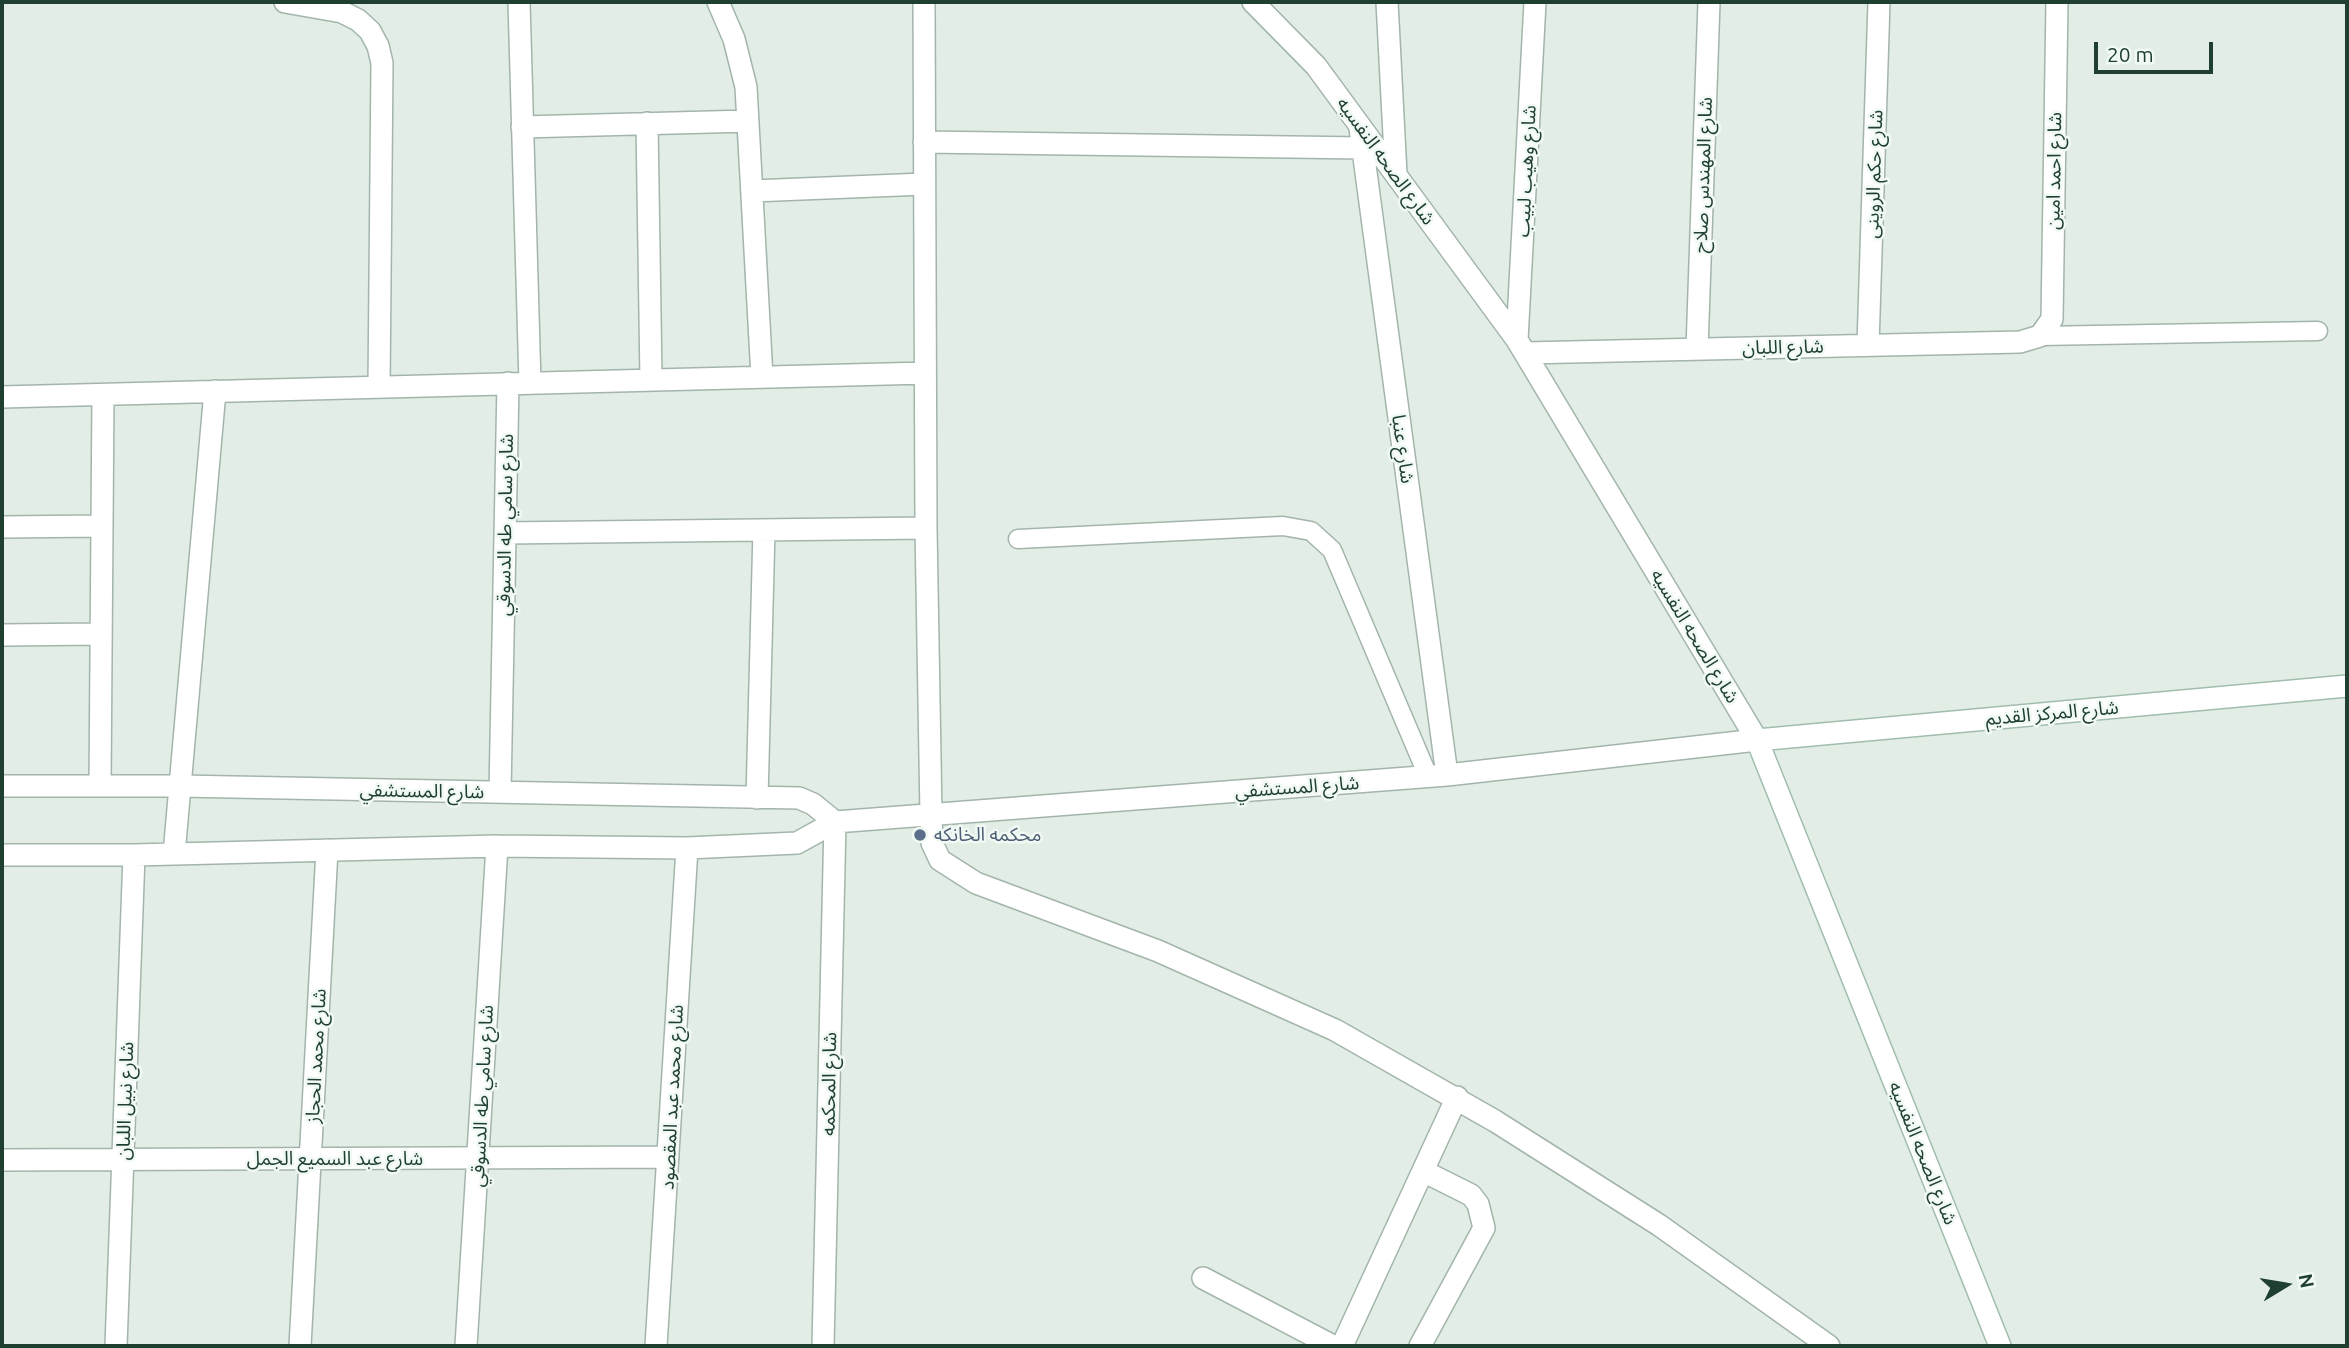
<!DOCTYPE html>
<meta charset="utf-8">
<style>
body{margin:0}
#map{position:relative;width:2349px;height:1348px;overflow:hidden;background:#e1ede5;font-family:Ubuntu,sans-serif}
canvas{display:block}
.frame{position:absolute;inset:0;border:4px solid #1f3f31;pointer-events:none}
.north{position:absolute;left:2251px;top:1250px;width:70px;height:70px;-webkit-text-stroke:5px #f1f9f4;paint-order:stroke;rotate:79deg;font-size:19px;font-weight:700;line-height:28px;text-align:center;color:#1f3f31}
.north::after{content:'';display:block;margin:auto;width:24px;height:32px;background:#1f3f31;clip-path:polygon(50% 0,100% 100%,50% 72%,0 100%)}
.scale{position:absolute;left:2094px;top:42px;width:119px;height:32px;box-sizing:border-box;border:4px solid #1f3f31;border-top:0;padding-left:9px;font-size:21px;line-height:24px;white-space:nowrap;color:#1f3f31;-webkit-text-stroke:5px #f1f9f4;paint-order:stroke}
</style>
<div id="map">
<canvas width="2349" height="1348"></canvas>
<div class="frame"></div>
<div class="north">N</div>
<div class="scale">20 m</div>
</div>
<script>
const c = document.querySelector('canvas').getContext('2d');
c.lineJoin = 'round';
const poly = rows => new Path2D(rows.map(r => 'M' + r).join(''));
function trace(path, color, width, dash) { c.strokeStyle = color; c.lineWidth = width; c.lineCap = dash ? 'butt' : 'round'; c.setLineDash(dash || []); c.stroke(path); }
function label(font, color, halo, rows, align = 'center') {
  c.font = font + ' Ubuntu,"Noto Sans Arabic",sans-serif'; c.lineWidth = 5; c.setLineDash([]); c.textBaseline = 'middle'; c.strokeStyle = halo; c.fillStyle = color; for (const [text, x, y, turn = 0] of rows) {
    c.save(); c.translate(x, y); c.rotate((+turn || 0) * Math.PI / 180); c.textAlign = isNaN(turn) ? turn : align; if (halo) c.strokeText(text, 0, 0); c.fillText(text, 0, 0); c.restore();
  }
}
const service = poly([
 [2040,336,2318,331],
 [1018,539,1283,526,1311,531,1332,550,1428,776]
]);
const minor = poly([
 [285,2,342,12,358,20,370,31,378,46,382,63,379,387],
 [519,2,530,383],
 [718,2,734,39,746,87,762,377],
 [924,2,926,528,931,815,932,843,940,860,976,883,1158,951,1335,1030,1495,1121,1659,1225,1829,1346],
 [1387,2,1396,174],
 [647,123,651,379],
 [522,127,748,121],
 [1360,128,1447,775],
 [924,142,1363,148],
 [752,191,924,184],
 [1517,340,1535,2],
 [1868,345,1879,2],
 [1697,349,1709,2],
 [1525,353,2020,342,2040,336,2052,319,2057,2],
 [2,397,925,373],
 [2,527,102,526],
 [505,533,926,528],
 [2,635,101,634],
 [2,786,181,786,799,798,813,804,835,822],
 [100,786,103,395],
 [500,792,508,383],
 [757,798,764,530],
 [174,854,215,391],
 [2,855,134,855,497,846,687,848,797,843,835,822,1447,775,1757,740,1517,340,1316,66,1253,2],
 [2,1160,668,1157],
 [1203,1278,1333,1346],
 [116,1346,134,855],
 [300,1346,327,850],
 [466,1346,497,846],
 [656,1346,687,848],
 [823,1346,835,822],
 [1342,1346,1457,1097],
 [1420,1346,1484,1228,1478,1204,1471,1195,1423,1171]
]);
const secondary = poly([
 [2000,1346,1757,740,2347,686]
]);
trace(service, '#a3b5ab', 21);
trace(minor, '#a3b5ab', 24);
trace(secondary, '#a1bdae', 24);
trace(service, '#fff', 18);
trace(minor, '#fff', 21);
trace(secondary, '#fff', 21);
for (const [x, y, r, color] of [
 [920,835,7,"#5c6f8a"]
]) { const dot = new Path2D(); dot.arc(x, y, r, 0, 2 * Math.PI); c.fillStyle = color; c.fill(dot); trace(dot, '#f1f9f4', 2.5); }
label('19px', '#1f3f31', '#f1f9f4', [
 ["شارع الصحه النفسيه",1386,161,54],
 ["شارع وهيب لبيب",1526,171,-87],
 ["شارع احمد امين",2054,171,-89],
 ["شارع حكم الروينى",1874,174,-88],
 ["شارع المهندس صلاح",1703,175,-88],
 ["شارع اللبان",1783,347,-1],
 ["شارع عنبا",1403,449,82],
 ["شارع سامي طه الدسوقي",505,525,-89],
 ["شارع الصحه النفسيه",1695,636,59],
 ["شارع المركز القديم",2052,713,-5],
 ["شارع المستشفي",1297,787,-4],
 ["شارع المستشفي",422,791,1],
 ["شارع محمد الحجاز",316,1056,-87],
 ["شارع المحكمه",829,1084,-89],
 ["شارع سامي طه الدسوقي",482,1096,-87],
 ["شارع محمد عبد المقصود",672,1097,-87],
 ["شارع نبيل اللبان",125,1101,-88],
 ["شارع الصحه النفسيه",1923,1153,68],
 ["شارع عبد السميع الجمل",335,1159]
]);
label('19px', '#4e5e75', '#f1f9f4', [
 ["محكمه الخانكه",934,835]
], 'left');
</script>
